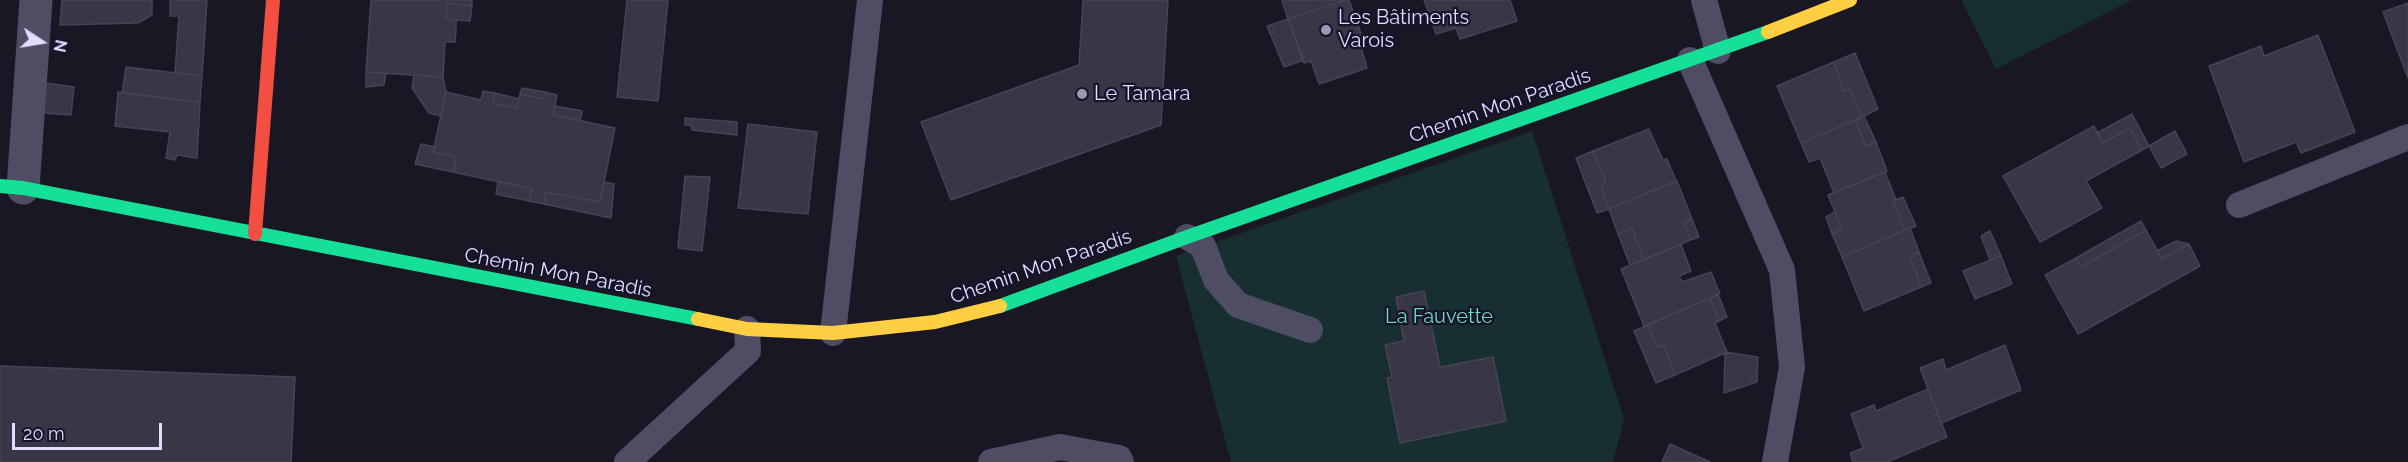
<!DOCTYPE html>
<meta charset="utf-8">
<style>
body{margin:0}
#map{position:relative;width:2408px;height:462px;overflow:hidden;background:#1a1724;font-family:Raleway,sans-serif}
canvas{display:block}
.north{position:absolute;left:12px;top:12px;width:60px;height:60px;-webkit-text-stroke:4px #161229;paint-order:stroke;rotate:102deg;font-size:16px;font-weight:700;line-height:24px;text-align:center;color:#e0ddfd}
.north::after{content:'';display:block;margin:auto;width:21px;height:27px;background:#e0ddfd;clip-path:polygon(50% 0,100% 100%,50% 72%,0 100%)}
.scale{position:absolute;left:12px;top:423px;width:150px;height:27px;box-sizing:border-box;border:3px solid #e0ddfd;border-top:0;padding-left:8px;font-size:18px;line-height:21px;white-space:nowrap;color:#e0ddfd;-webkit-text-stroke:4px #161229;paint-order:stroke}
</style>
<div id="map">
<canvas width="2408" height="462"></canvas>
<div class="north">N</div>
<div class="scale">20 m</div>
</div>
<script>
const c = document.querySelector('canvas').getContext('2d');
c.lineJoin = 'round';
function paint(path, color) { c.fillStyle = color; c.fill(path, 'evenodd'); }
const poly = rows => new Path2D(rows.map(r => 'M' + r).join(''));
function trace(path, color, width, dash) { c.strokeStyle = color; c.lineWidth = width; c.lineCap = dash ? 'butt' : 'round'; c.setLineDash(dash || []); c.stroke(path); }
function label(font, color, halo, rows, align = 'center') {
  c.font = font + ' Raleway,sans-serif'; c.lineWidth = 4.5; c.setLineDash([]); c.textBaseline = 'middle'; c.strokeStyle = halo; c.fillStyle = color; for (const [text, x, y, turn = 0] of rows) {
    c.save(); c.translate(x, y); c.rotate((+turn || 0) * Math.PI / 180); c.textAlign = isNaN(turn) ? turn : align; if (halo) c.strokeText(text, 0, 0); c.fillText(text, 0, 0); c.restore();
  }
}
paint(poly([
 [1961,0,2132,0,1996,69],
 [1532,131,1624,419,1613,462,1231,462,1176,256]
]), '#172f30');
const building = poly([
 [62,0,152,0,152,15,138,23,60,25,62,0],
 [170,0,207,0,202,76,175,73,179,16,170,16,170,0],
 [371,0,472,0,472,6,447,3,446,19,456,20,456,30,455,42,445,42,443,77,366,72,371,0],
 [627,0,668,0,658,101,617,97,627,0],
 [1083,0,1168,0,1161,125,951,200,921,122,1079,65,1083,0],
 [1282,0,1346,0,1288,19,1282,0],
 [1346,0,1349,0,1364,42,1360,44,1367,68,1319,84,1311,61,1304,63,1288,19,1346,0],
 [1424,0,1510,0,1517,21,1460,39,1456,28,1436,34,1424,0],
 [447,3,472,6,470,21,446,19,447,3],
 [2408,3,2408,78,2383,12,2408,3],
 [1288,19,1304,60,1284,67,1267,26,1288,19],
 [2318,35,2355,132,2301,153,2296,142,2244,162,2209,66,2261,46,2264,56,2318,35],
 [1855,53,1878,109,1862,117,1850,89,1844,92,1834,62,1855,53],
 [1834,62,1844,92,1850,89,1862,117,1801,143,1777,86,1834,62],
 [126,67,202,76,200,102,122,93,126,67],
 [366,72,386,73,384,85,366,87,366,72],
 [414,75,443,77,446,92,441,116,429,113,412,88,414,75],
 [46,83,74,87,71,115,44,113,46,83],
 [522,88,545,92,544,99,520,94,522,88],
 [483,91,495,93,493,104,517,108,520,94,544,99,545,92,557,95,553,115,615,128,600,202,546,192,544,204,529,201,532,189,453,172,456,157,433,152,446,92,481,100,483,91],
 [118,92,200,102,197,158,177,155,175,160,166,158,170,132,115,126,118,92],
 [495,93,519,99,517,108,493,104,495,93],
 [555,106,582,111,580,121,553,115,555,106],
 [2132,114,2149,146,2142,150,2130,128,2103,143,2097,133,2132,114],
 [1864,116,1876,142,1866,146,1855,120,1864,116],
 [685,118,737,122,737,135,692,130,691,125,685,125,685,118],
 [1855,120,1866,146,1876,142,1887,171,1834,193,1820,158,1809,162,1801,143,1855,120],
 [748,124,817,132,808,214,738,208,748,124],
 [2094,126,2103,143,2130,128,2142,150,2086,181,2102,208,2040,242,2003,176,2094,126],
 [1649,129,1663,160,1667,159,1676,181,1609,209,1601,186,1606,182,1593,151,1649,129],
 [2175,131,2187,154,2161,168,2149,146,2175,131],
 [421,144,435,147,433,152,456,157,453,172,415,164,421,144],
 [1593,151,1606,182,1601,186,1609,209,1597,213,1576,158,1593,151],
 [1885,172,1896,200,1893,201,1905,230,1842,257,1832,234,1842,229,1828,195,1885,172],
 [685,176,710,177,702,251,678,248,685,176],
 [498,181,532,189,529,201,496,194,498,181],
 [1677,181,1692,219,1684,223,1690,240,1644,260,1632,228,1618,234,1609,209,1677,181],
 [604,182,614,184,611,218,544,204,546,192,600,202,604,182],
 [1903,197,1916,226,1905,230,1893,201,1903,197],
 [1835,212,1842,229,1832,234,1826,217,1835,212],
 [1692,219,1699,237,1690,240,1684,223,1692,219],
 [2141,221,2146,230,2081,267,2076,258,2141,221],
 [1632,228,1644,260,1630,265,1618,234,1632,228],
 [1910,228,1919,252,1910,256,1921,287,1864,311,1842,257,1910,228],
 [2146,230,2162,259,2189,244,2200,266,2078,334,2045,275,2076,258,2081,267,2146,230],
 [1990,231,2001,256,1990,260,1981,236,1990,231],
 [2176,241,2189,244,2162,259,2157,251,2176,241],
 [1681,244,1691,271,1679,276,1682,282,1711,272,1720,294,1644,326,1621,269,1681,244],
 [1919,252,1931,283,1921,287,1910,256,1919,252],
 [2001,256,2012,284,1975,299,1963,271,2001,256],
 [1424,291,1440,367,1493,357,1506,421,1400,443,1387,378,1392,377,1385,345,1404,341,1396,297,1424,291],
 [1718,294,1727,317,1719,321,1710,298,1718,294],
 [1710,298,1719,321,1715,323,1727,352,1675,375,1664,345,1657,347,1648,325,1710,298],
 [1648,325,1657,347,1664,345,1675,375,1656,383,1634,331,1648,325],
 [2005,345,2021,390,1941,423,1920,368,1943,359,1946,370,2005,345],
 [1725,352,1758,357,1757,382,1724,393,1725,352],
 [0,366,295,377,291,462,0,462,0,366],
 [1928,389,1947,437,1887,462,1853,462,1850,453,1863,448,1851,414,1874,405,1876,411,1928,389],
 [1670,444,1710,462,1662,462,1670,444]
]);
paint(building, '#393645');
trace(building, '#474356', 1.5);
trace(poly([
 [1704,0,1718,51],
 [1690,60,1782,270,1792,367,1775,462],
 [2239,205,2408,137],
 [1187,237,1203,246,1216,280,1238,305,1310,330],
 [833,333,870,0],
 [627,462,748,351,747,329],
 [991,462,1060,447,1119,458,1121,462]
]), '#4e4d64', 26);
trace(poly([
 [23,188,36,0]
]), '#4e4d64', 33);
trace(poly([
 [0,186,23,188,698,319],
 [1000,306,1187,237,1768,32]
]), '#16e098', 14);
trace(poly([
 [1768,32,1850,0],
 [698,319,747,329,833,333,935,322,1000,306]
]), '#ffcf43', 14);
trace(poly([
 [255,234,273,0]
]), '#f24e42', 14);
for (const [x, y, r, color] of [
 [1326,30,6,"#9b98b1"],
 [1082,94,6,"#9b98b1"]
]) { const dot = new Path2D(); dot.arc(x, y, r, 0, 2 * Math.PI); c.fillStyle = color; c.fill(dot); trace(dot, '#161229', 2); }
label('20px', '#e0ddfd', '#161229', [
 ["Les Bâtiments",1338,18],
 ["Varois",1338,41],
 ["Le Tamara",1094,94]
], 'left');
label('20px', '#e0ddfd', '#161229', [
 ["Chemin Mon Paradis",1500,106,-19],
 ["Chemin Mon Paradis",1041,267,-19],
 ["Chemin Mon Paradis",558,273,11]
]);
label('20px', '#6cdabd', '#161229', [
 ["La Fauvette",1439,317]
]);
</script>
